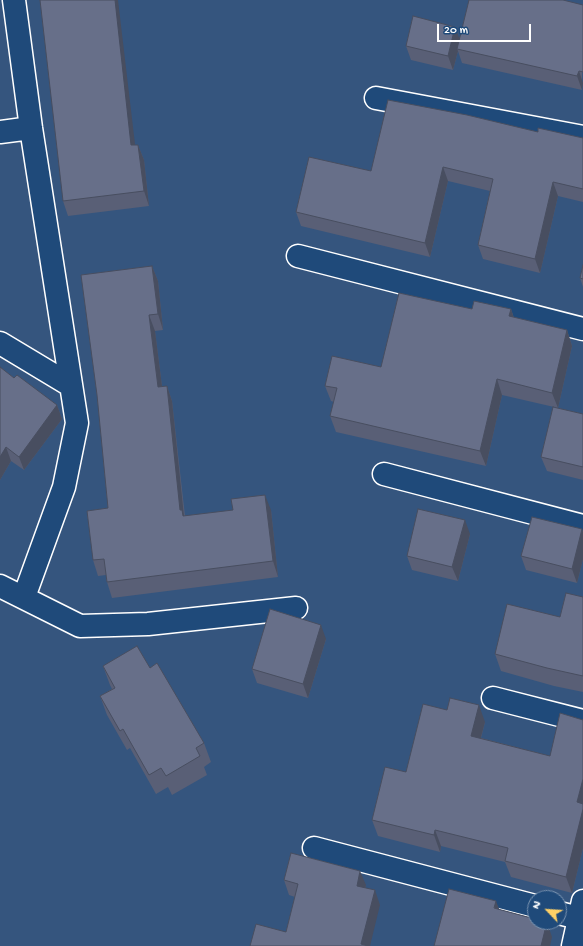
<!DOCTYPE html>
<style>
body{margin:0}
#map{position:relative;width:583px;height:946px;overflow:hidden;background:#35557e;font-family:"Gochi Hand",sans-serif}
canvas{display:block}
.north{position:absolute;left:527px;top:890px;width:40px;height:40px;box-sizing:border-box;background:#1f4a7a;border:1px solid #7992af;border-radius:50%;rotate:295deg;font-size:11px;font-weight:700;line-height:16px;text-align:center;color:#fff}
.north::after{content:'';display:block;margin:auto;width:14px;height:18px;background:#ffd166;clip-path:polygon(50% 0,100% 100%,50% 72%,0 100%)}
.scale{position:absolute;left:437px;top:24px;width:94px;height:18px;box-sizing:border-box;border:2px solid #fff;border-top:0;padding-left:5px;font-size:12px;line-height:14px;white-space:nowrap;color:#fff;-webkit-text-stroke:3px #1f4a7a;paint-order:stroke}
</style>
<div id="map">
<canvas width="583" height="946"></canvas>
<div class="north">N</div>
<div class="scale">20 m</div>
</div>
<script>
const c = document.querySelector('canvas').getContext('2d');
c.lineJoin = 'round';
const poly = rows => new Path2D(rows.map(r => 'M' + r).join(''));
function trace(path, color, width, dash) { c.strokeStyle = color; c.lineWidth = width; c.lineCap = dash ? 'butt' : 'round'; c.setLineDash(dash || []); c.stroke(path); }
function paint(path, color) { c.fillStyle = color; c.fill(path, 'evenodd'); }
const street = poly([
 [14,0,31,128,77,423,64,487,24,597],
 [376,98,583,137],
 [0,132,31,128],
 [298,256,583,329],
 [0,343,70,385],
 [384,474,583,526],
 [0,586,80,626,148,624,296,608],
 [493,698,583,721],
 [314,848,535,906],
 [559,913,583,919],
 [573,946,583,901]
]);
trace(street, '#fff', 25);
trace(street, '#1f4a7a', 22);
paint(poly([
 [583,5,582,90,462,63,458,51,453,70,411,60,406,46,459,39],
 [538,132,583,138,583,202,558,196,540,273,483,259,478,245,490,191,448,181,430,257,301,226,296,212,371,171],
 [135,145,138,145,144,160,149,206,68,216,63,201],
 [583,265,583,287,580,278],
 [152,266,158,281,163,330,155,331,162,386,167,386,172,401,185,516,271,510,278,577,112,598,107,582,106,575,98,576,93,560,108,508],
 [472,309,511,309,514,318,567,330,572,346,558,408,583,414,583,480,547,471,541,457,554,407,502,395,486,466,336,432,330,416,334,402,331,401,325,386,381,367],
 [0,367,14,378,57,405,62,419,24,470,11,461,0,480],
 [582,529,583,532,583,559,577,583,526,570,521,556],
 [470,534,458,581,412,570,407,556],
 [583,597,583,692,554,686,501,671,495,654,560,617],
 [326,639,308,698,257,683,252,669],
 [103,666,150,668,204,743,211,762,204,767,207,775,172,795,168,787,156,794,130,748,127,750,107,715,100,696,112,689,110,685],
 [583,720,583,848,572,893,511,877,505,862,441,846,440,852,378,836,372,820,406,772,485,722,481,738,550,756],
 [284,880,366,885,365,888,380,905,286,932,295,897,289,895]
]), '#595f76');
paint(poly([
 [115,0,118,0,137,161,131,145],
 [455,27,460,40,457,49,458,51,453,70,448,56],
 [579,71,583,83,582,90,577,76],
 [138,145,144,160,149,206,144,191],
 [443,167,448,181,430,257,425,243],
 [553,182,558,196,540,273,535,259],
 [152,266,158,281,163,330,158,314],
 [511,309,516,325,509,316],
 [149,315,155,331,164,402,158,387],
 [567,330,572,346,558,408,552,393],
 [497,379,502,395,486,466,480,451],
 [167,386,172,401,184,516,188,525,180,510],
 [57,405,62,419,24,470,19,457],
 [6,447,11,461,0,480,0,457],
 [265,495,271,510,278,577,273,561],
 [465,520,470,534,458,581,452,567],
 [582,529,583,532,583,559,577,583,572,569],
 [321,625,326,639,308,698,303,684],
 [479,705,485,722,477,752,471,736],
 [583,779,583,848,572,893,566,877,577,802],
 [435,830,441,846,440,852,434,835],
 [360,871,366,885,362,900,357,886],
 [375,890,380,905,370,946,362,946,361,944],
 [496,901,502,916,494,908],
 [547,922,552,937,550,946,541,946]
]), '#484e60');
const building = poly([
 [40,0,115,0,131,145,138,145,144,191,63,201,40,0],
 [469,0,563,0,583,5,583,72,579,71,577,76,457,49,469,0],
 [413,16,455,27,448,56,406,46,413,16],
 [388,100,467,115,538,132,538,128,583,138,583,189,553,182,535,259,478,245,493,179,443,167,425,243,296,212,309,157,371,171,388,100],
 [583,265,583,279,580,278,583,265],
 [152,266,158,314,149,315,158,387,167,386,180,510,182,510,183,516,233,510,231,499,265,495,273,561,107,582,104,559,93,560,87,511,108,508,97,395,81,275,152,266],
 [399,293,472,309,474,301,511,309,509,316,567,330,552,393,497,379,480,451,330,416,337,388,325,386,332,356,381,367,399,293],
 [0,367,14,378,17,375,57,405,19,457,6,447,0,457,0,367],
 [553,407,583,414,583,467,541,457,553,407],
 [418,509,465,520,452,567,407,556,418,509],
 [532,517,582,529,572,569,521,556,532,517],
 [566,593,583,597,583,676,547,668,495,654,507,604,560,617,566,593],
 [270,609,321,625,303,684,252,669,270,609],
 [137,646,150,668,157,663,204,743,196,748,200,756,166,776,161,768,149,775,123,729,120,731,100,696,115,688,103,666,137,646],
 [450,698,479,705,471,736,550,756,560,713,583,720,583,779,577,802,583,804,583,809,566,877,505,861,508,848,435,830,434,835,372,820,385,767,406,772,423,704,447,710,450,698],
 [291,853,360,871,357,886,375,890,361,944,368,946,250,946,256,924,286,932,298,884,284,880,291,853],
 [449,889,496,901,494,908,535,919,535,922,547,922,541,946,434,946,449,889]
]);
paint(building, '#676f89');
trace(building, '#484e60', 1);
</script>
